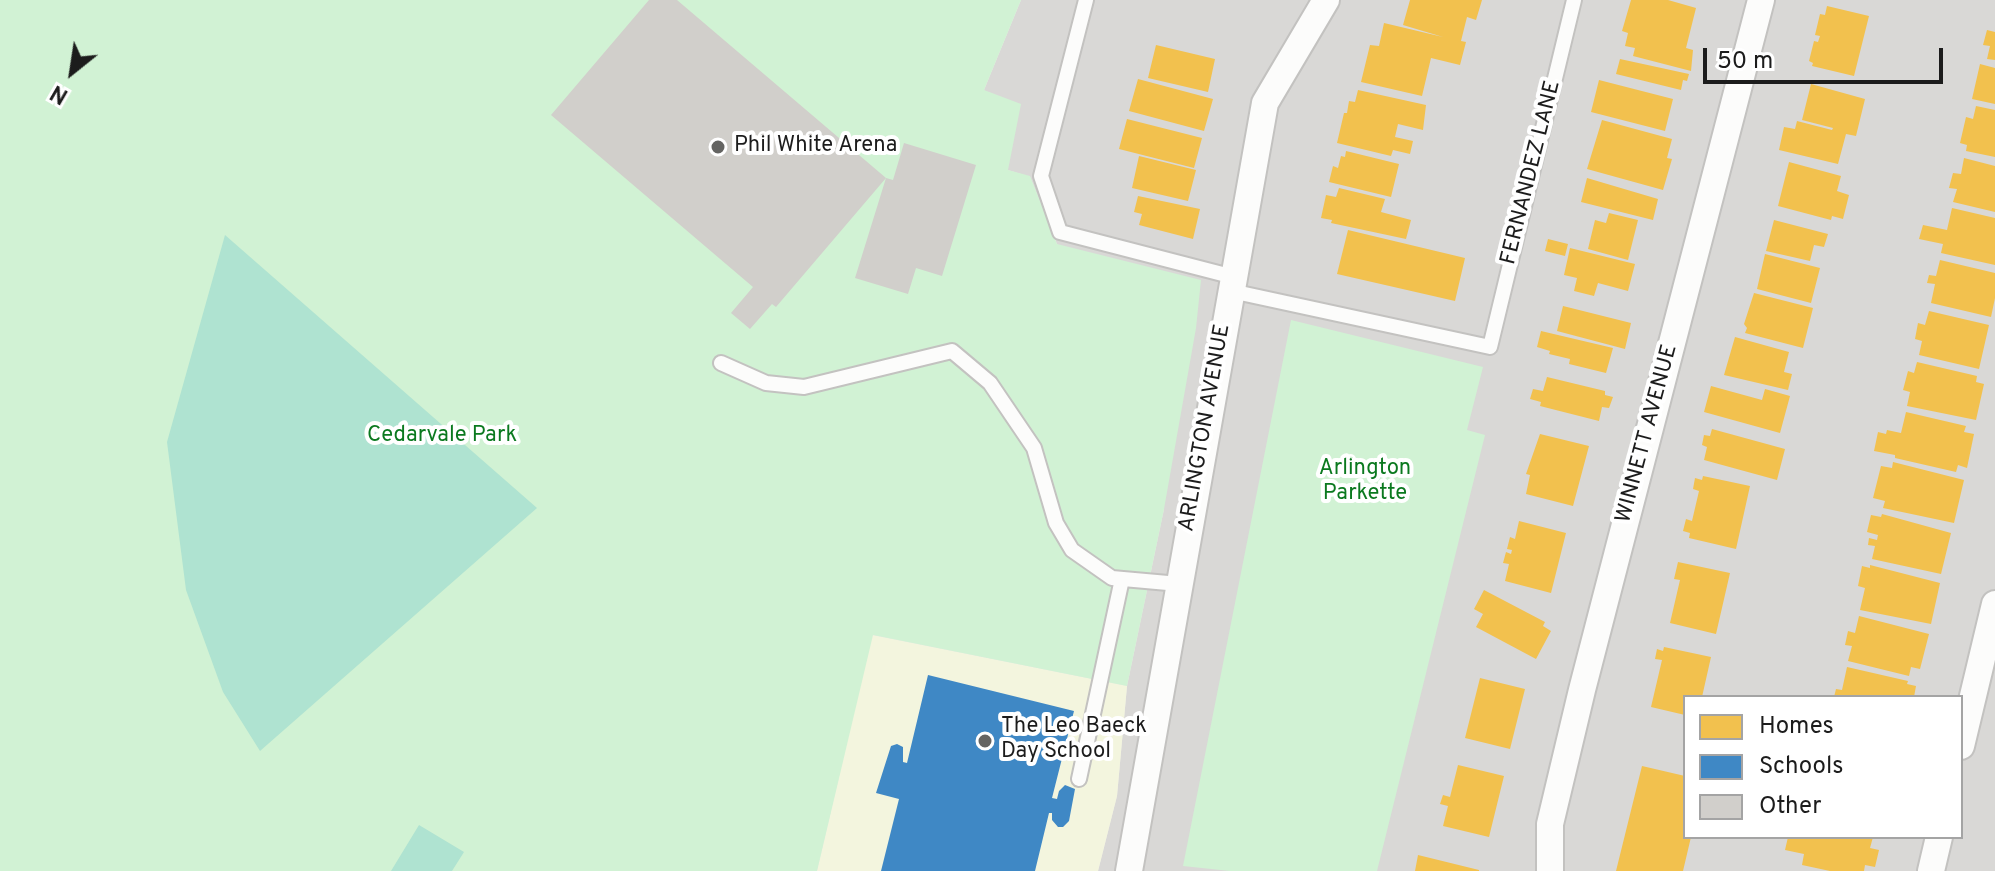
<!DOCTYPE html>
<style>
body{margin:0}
#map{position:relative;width:1995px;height:871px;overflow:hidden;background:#eae9e4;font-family:Overpass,sans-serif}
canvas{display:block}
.legend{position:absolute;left:1683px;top:695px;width:280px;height:144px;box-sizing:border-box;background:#fff;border:2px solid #a4a4a4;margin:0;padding:10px 14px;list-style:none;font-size:24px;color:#1c1c1c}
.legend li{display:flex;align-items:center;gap:16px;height:40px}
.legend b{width:40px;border:2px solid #a4a4a4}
.north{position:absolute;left:32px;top:32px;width:80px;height:80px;-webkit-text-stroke:6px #fff;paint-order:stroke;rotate:210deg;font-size:22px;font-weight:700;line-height:32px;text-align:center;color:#1c1c1c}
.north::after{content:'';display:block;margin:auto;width:28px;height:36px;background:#1c1c1c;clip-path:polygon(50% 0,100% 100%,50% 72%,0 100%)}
.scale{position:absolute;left:1703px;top:48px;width:240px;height:36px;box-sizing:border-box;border:4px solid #1c1c1c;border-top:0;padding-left:10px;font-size:24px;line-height:28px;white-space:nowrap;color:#1c1c1c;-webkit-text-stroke:6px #fff;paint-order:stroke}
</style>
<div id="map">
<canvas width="1995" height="871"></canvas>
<ul class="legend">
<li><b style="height:22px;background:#f2c14e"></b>Homes</li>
<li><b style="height:22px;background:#3f88c5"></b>Schools</li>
<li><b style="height:22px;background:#d1cfcb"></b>Other</li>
</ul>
<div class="north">N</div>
<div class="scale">50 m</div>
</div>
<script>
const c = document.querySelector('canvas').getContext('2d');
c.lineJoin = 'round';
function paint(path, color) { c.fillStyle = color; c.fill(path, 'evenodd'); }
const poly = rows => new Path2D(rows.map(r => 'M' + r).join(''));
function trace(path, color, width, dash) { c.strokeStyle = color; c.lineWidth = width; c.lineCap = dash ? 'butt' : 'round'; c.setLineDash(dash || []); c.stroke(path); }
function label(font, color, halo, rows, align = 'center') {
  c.font = font + ' Overpass,sans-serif'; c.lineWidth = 8; c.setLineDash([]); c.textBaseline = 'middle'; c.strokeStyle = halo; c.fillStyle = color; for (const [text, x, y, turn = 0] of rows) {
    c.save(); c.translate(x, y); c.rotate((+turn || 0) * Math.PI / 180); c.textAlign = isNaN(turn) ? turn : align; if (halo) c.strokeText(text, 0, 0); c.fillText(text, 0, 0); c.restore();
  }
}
paint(poly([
 [1021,0,1995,0,1995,871,1098,871,1117,796,1127,686,1164,509,1030,177,1008,170,984,90],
 [1685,697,1961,697,1961,837,1685,837]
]), '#d9d8d6');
paint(poly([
 [872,635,1127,686,1117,796,1098,871,817,871]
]), '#f3f5de');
paint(poly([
 [0,0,1021,0,984,90,1021,104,1008,170,1030,176,1057,244,1201,280,1196,328,1164,509,1127,686,873,635,817,871,0,871],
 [1291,320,1483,367,1467,430,1485,435,1377,871,1230,871,1183,866]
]), '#d1f2d4');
paint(poly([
 [225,235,537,508,260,751,223,692,186,590,167,442],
 [419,825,464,852,452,871,391,871]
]), '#afe3d1');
paint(poly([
 [1410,0,1482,0,1476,20,1467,17,1461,41,1466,42,1460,65,1431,58,1422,96,1361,82,1370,45,1379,46,1384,23,1443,37,1403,25],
 [1631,0,1668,0,1696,8,1686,48,1693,50,1691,71,1633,56,1635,48,1625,46,1628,33,1622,31],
 [1827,6,1869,16,1854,76,1812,66,1813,63,1809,61,1814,41,1818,42,1820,36,1815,35,1820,14,1825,15],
 [1987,30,1995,32,1995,60,1987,59,1990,46,1983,45],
 [1156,45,1215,59,1208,92,1148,78],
 [1620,59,1689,74,1687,81,1683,80,1681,90,1616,74],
 [1980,64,1995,68,1995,104,1972,99],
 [1138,79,1213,99,1204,131,1129,111],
 [1599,80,1673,99,1665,131,1591,112],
 [1811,84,1865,99,1856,136,1846,134,1838,164,1779,150,1784,127,1795,129,1797,121,1832,130,1833,128,1802,120],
 [1358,90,1426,105,1423,130,1398,124,1395,137,1413,141,1410,154,1393,150,1391,156,1337,143,1344,113,1347,113,1349,101,1355,102],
 [1976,106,1995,110,1995,157,1966,151,1967,145,1960,143,1966,117,1973,119],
 [1127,119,1202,138,1194,168,1119,149],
 [1602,120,1672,139,1667,158,1672,159,1663,190,1587,169],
 [1346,151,1399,164,1391,197,1329,182,1333,166,1338,168,1341,156,1345,157],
 [1139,156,1196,170,1188,201,1132,188],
 [1964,158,1995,166,1995,212,1953,202,1957,189,1949,188,1953,173,1961,174],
 [1789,162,1841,176,1837,191,1849,195,1843,219,1832,216,1831,220,1778,206],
 [1587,178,1658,199,1653,220,1581,202],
 [1339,188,1385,199,1381,212,1411,220,1406,239,1331,223,1332,220,1321,218,1326,195,1336,197],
 [1138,196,1200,209,1193,239,1139,225,1142,214,1134,212],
 [1952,208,1995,218,1995,265,1941,253,1943,244,1919,239,1923,225,1947,230],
 [1609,213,1638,220,1628,260,1588,249,1595,220,1606,223],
 [1774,220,1828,234,1824,247,1814,245,1810,261,1766,251],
 [1348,230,1465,258,1455,301,1337,274],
 [1548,239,1568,244,1565,256,1545,251],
 [1570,248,1635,264,1628,291,1598,283,1594,296,1574,291,1577,278,1564,275],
 [1765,254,1820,268,1811,303,1757,289],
 [1940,260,1995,273,1995,298,1991,317,1931,303,1935,284,1927,283,1929,275,1936,276],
 [1754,293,1813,308,1803,348,1745,333,1747,328,1744,324],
 [1563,306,1631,323,1625,349,1557,331],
 [1929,311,1989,325,1979,369,1919,355,1922,341,1915,339,1918,323,1925,325],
 [1541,331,1613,348,1606,373,1569,364,1570,359,1549,354,1550,351,1537,347],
 [1735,337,1789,352,1784,372,1792,374,1788,390,1724,375],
 [1917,362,1977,376,1976,382,1984,384,1976,420,1907,406,1910,392,1903,390,1908,371,1914,373],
 [1547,377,1605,391,1605,395,1613,397,1609,408,1602,407,1599,421,1540,406,1541,402,1530,399,1533,389,1543,391],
 [1711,386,1762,400,1765,389,1790,396,1780,433,1704,412],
 [1906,412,1966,426,1964,432,1974,434,1967,468,1958,465,1956,472,1895,458,1895,455,1874,451,1878,432,1886,434,1887,430,1901,433],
 [1712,429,1785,449,1777,480,1704,460,1707,447,1702,445,1704,435,1710,436],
 [1540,434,1589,446,1573,506,1526,494,1530,475,1526,474],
 [1893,462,1964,480,1954,523,1883,508,1885,501,1873,498,1881,466,1892,468],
 [1703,476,1750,486,1736,549,1689,538,1690,533,1683,531,1686,519,1692,521,1699,491,1693,489,1695,478,1702,480],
 [1882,514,1951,533,1941,574,1872,559,1875,546,1868,545,1869,538,1877,540,1878,535,1867,532,1871,515,1881,517],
 [1519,521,1566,533,1551,593,1505,581,1509,564,1503,563,1506,552,1511,554,1512,550,1507,549,1510,537,1515,539],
 [1678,562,1730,573,1716,634,1670,623,1680,580,1674,579],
 [1870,565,1940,583,1931,624,1860,610,1865,588,1858,586,1862,566,1870,568],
 [1484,590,1545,622,1543,626,1551,631,1536,659,1476,627,1483,614,1474,609],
 [1859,616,1929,634,1920,669,1911,667,1909,676,1848,661,1852,646,1845,645,1848,631,1855,633],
 [1664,647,1711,657,1702,697,1685,697,1685,715,1651,707,1662,660,1655,659,1657,649,1663,651],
 [1847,667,1908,681,1907,684,1916,686,1914,697,1834,697,1836,689,1842,690],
 [1480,678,1525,689,1510,749,1465,738],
 [1458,765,1504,776,1489,837,1443,826,1448,806,1440,804,1443,795,1450,797],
 [1642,766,1685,776,1685,837,1691,837,1683,871,1616,871],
 [1788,837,1873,837,1870,848,1879,850,1875,867,1865,865,1864,871,1830,871,1802,865,1804,854,1785,850],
 [1418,855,1479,870,1479,871,1415,871]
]), '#f2c14e');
paint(poly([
 [928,675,1074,711,1052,798,1057,799,1059,791,1065,785,1075,789,1069,821,1063,827,1058,827,1052,820,1052,813,1049,813,1035,871,881,871,899,799,876,793,891,746,897,744,903,747,903,762,907,763]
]), '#3f88c5');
paint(poly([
 [649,0,677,0,886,178,776,307,772,304,750,329,731,313,753,287,551,115],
 [904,143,976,165,942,276,916,268,908,294,855,278,886,178,893,180]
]), '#d1cfcb');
const service = poly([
 [1086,0,1041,176,1060,232,1234,277],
 [1231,291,1490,347,1574,0],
 [721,363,766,383,804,387,952,351,990,383,1034,448,1056,523,1072,550,1112,578,1179,584],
 [1079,779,1122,579]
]);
const minor = poly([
 [1961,746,1995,604],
 [1129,871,1265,103,1326,0],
 [1550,871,1550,824,1582,690,1761,0],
 [1931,871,1939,837]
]);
trace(service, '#c3c2c0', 18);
trace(minor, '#c3c2c0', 30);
trace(service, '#fcfcfb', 14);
trace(minor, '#fcfcfb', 26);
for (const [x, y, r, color] of [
 [718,147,8,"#646462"],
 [985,741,8,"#646462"]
]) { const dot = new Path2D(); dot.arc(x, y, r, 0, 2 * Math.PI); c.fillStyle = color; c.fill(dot); trace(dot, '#fff', 3); }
label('22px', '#1c1c1c', '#fff', [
 ["Phil White Arena",734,147],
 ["The Leo Baeck",1001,728],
 ["Day School",1001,753]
], 'left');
label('22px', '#1c1c1c', '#fff', [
 ["FERNANDEZ LANE",1532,173,-76],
 ["ARLINGTON AVENUE",1206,428,-80],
 ["WINNETT AVENUE",1648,434,-75]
]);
label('22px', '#0b791f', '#fff', [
 ["Cedarvale Park",442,437],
 ["Arlington",1365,470],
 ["Parkette",1365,495]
]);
</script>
